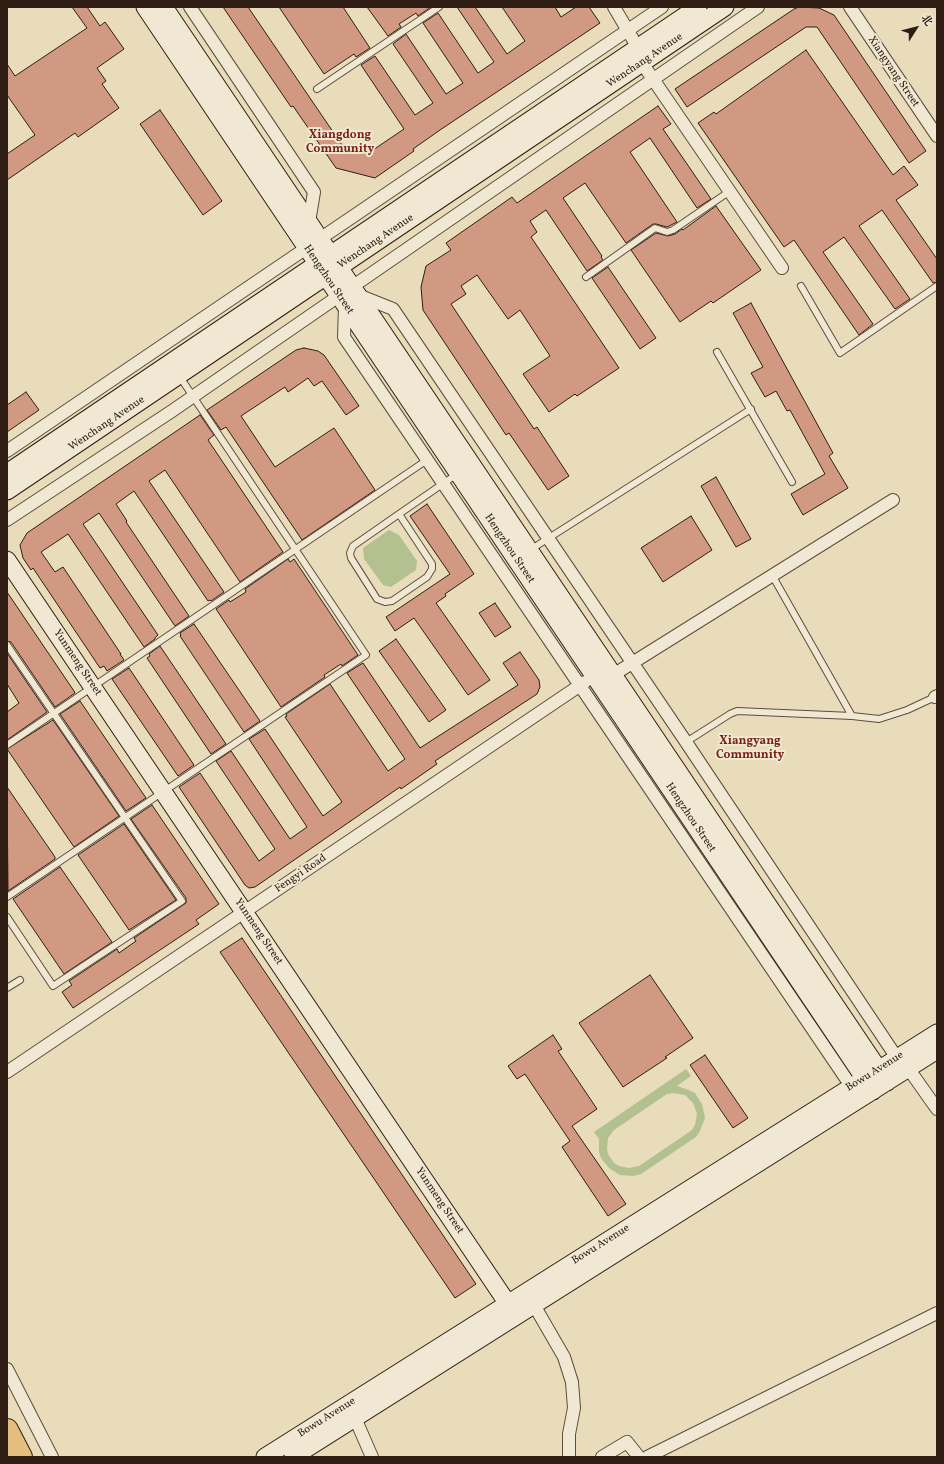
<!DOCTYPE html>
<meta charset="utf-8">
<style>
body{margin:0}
#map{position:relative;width:944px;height:1464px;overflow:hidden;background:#e8dcba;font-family:Vollkorn,"Noto Serif SC",serif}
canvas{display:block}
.frame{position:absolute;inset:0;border:8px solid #2f1d13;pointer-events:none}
.north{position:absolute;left:896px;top:8px;width:40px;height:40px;-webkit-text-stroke:3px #f0e8d2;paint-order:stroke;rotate:54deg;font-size:11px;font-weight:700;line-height:16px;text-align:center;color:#2f1d13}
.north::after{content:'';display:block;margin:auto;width:14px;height:18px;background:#2f1d13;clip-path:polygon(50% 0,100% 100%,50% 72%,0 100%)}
</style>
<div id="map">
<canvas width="944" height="1464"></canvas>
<div class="frame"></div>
<div class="north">北</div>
</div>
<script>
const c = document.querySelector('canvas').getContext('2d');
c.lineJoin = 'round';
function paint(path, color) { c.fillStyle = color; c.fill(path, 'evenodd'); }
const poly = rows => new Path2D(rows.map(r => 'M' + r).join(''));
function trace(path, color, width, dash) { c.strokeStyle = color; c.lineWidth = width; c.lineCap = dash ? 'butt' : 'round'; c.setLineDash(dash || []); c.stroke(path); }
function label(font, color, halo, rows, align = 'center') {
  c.font = font + ' Vollkorn,serif'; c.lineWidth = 4; c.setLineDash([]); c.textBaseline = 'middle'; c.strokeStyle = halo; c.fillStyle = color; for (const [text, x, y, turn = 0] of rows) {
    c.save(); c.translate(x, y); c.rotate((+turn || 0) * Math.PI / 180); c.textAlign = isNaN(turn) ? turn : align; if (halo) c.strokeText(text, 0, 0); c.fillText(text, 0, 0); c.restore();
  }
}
paint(poly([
 [389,530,399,535,417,561,416,570,391,587,383,585,364,559,363,548],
 [686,1069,691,1076,677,1086,689,1090,695,1093,702,1104,705,1118,700,1131,696,1137,641,1174,634,1176,620,1175,609,1168,601,1158,599,1152,599,1139,594,1132],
 [673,1093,685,1095,693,1103,697,1114,695,1125,692,1130,639,1166,629,1168,619,1166,614,1163,608,1154,607,1149,608,1138,614,1130,667,1094]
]), '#b3c191');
const building = poly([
 [72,7,87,7,100,26,105,22,124,49,97,68,106,81,102,84,119,108,78,137,75,133,7,180,7,154,35,135,7,95,7,64,15,76,87,28,72,7],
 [223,7,248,7,342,145,370,152,404,129,361,65,375,56,415,115,433,103,393,44,406,34,446,94,463,83,423,23,438,13,478,73,494,62,457,7,475,7,507,54,525,41,502,7,555,7,561,17,576,7,589,7,600,23,440,130,413,149,414,151,375,178,336,168,293,106,291,107,223,7],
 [279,7,343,7,368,45,370,48,356,57,354,54,324,74,279,7],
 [367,7,431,7,418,16,416,13,399,24,401,27,388,36,367,7],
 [799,7,819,8,834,15,926,151,909,163,817,27,806,27,687,107,675,89,794,9,799,7],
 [806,50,893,175,904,166,918,185,896,200,937,259,937,282,933,283,882,210,859,226,910,299,895,309,844,237,823,252,873,324,859,335,794,240,784,247,698,123,714,112,716,114,806,50],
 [658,106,671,124,663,129,711,199,697,208,650,138,630,152,677,222,667,227,656,224,653,224,626,243,585,183,563,198,602,256,601,257,603,260,587,271,546,210,530,221,537,232,531,237,619,368,577,396,575,394,549,412,523,374,550,356,520,310,508,319,477,275,461,286,466,294,451,304,534,429,537,427,569,476,548,490,509,433,506,435,423,310,421,287,426,266,451,250,446,243,512,197,517,203,658,106],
 [160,110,222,201,203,215,140,124,160,110],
 [716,206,761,270,713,303,711,301,680,322,631,250,656,233,668,236,675,234,682,229,683,230,716,206],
 [608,267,656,338,640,349,592,278,608,267],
 [751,303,833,453,829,456,848,488,803,515,791,494,825,474,790,410,787,411,776,391,765,397,751,373,763,367,733,313,751,303],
 [304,348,318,351,324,355,359,406,346,415,322,381,314,386,308,378,288,392,285,387,241,416,275,467,334,428,375,490,302,540,226,427,221,430,207,410,296,350,304,348],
 [26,392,39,410,7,432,7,405,26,392],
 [200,415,214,435,208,440,283,552,240,582,165,470,149,481,224,592,211,601,210,600,208,601,134,491,116,504,127,521,126,522,189,616,175,626,99,513,83,524,158,635,155,638,155,639,144,647,68,534,41,552,55,572,63,567,121,654,120,654,124,660,107,671,104,666,100,668,33,568,31,570,23,558,20,545,27,533,200,415],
 [716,477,751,539,736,547,701,486,716,477],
 [427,504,474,574,445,594,446,596,436,603,490,680,468,695,414,618,395,631,386,617,450,574,410,516,427,504],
 [691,516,712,550,663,582,641,548,691,516],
 [288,559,290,562,294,559,358,655,342,666,341,664,324,675,325,677,281,707,216,609,229,600,230,602,246,592,245,589,288,559],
 [7,592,74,691,75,693,55,707,11,642,7,641,7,592],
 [495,603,511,627,495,637,479,613,495,603],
 [194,624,260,721,244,732,180,636,181,635,180,633,194,624],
 [396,639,446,710,429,722,379,651,396,639],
 [160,646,226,744,211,754,147,658,150,656,149,654,160,646],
 [520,652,539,680,540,687,537,694,435,761,437,764,401,789,400,787,255,887,249,888,245,885,179,787,200,773,259,861,275,849,216,761,231,751,290,839,307,827,249,739,265,729,323,816,342,802,285,717,287,716,286,714,330,684,388,771,405,759,347,673,363,663,420,748,518,685,503,663,520,652],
 [7,653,47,712,7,740,7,712,19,703,7,684,7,653],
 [129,668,194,765,178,776,112,679,129,668],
 [80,701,146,798,126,811,60,714,80,701],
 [53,720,119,816,74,847,7,749,53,720],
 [7,787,55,857,55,859,8,891,7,787],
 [152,805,219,904,196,920,199,924,73,1008,62,992,72,985,69,981,117,949,119,953,136,941,134,938,186,903,186,898,131,819,152,805],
 [124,824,176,900,129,930,78,855,124,824],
 [60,867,112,942,64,974,13,899,60,867],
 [242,938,476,1284,455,1298,220,952,242,938],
 [650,975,693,1038,665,1057,667,1058,623,1087,579,1023,650,975],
 [553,1035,562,1049,558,1051,597,1109,572,1126,626,1204,608,1216,562,1147,570,1141,525,1074,517,1079,508,1066,553,1035],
 [705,1055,748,1118,733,1128,690,1065,705,1055]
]);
paint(building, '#d29982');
trace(building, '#2f1d13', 1);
const lane = poly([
 [317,89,439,7],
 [586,277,655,228,667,232,673,230,730,191],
 [801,286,840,353,937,286],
 [717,352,792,482],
 [399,514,432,564,432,569,427,577,392,601,385,602,377,599,351,558,350,553,353,546,399,514,457,474],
 [530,550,751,409],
 [772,575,852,716,879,719,907,710,935,697],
 [7,645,182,901,53,986,7,917],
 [686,742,730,714,737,711,852,716],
 [7,745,427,460],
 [7,897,366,655,180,377],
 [7,988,20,980]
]);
const street = poly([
 [190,7,314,192,309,222],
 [614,7,638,48],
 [850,7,937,136],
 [642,63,782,268],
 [358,295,393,309,686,742,897,1058],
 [345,306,344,337,851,1086],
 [7,451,662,7],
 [7,520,172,411,758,7],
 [613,675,893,500],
 [935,697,937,696],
 [908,1068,937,1109],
 [7,1072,585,682],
 [534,1305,564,1357,572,1382,574,1408,569,1434,569,1457],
 [7,1369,52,1457],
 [355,1418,372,1457],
 [602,1457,627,1442,639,1457],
 [647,1457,937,1313]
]);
const secondary = poly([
 [145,7,873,1091],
 [164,7,887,1082],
 [7,473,698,7],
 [7,491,725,7],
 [7,560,508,1304],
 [265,1457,937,1033],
 [293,1457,937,1050]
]);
const highway = poly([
 [7,1430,21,1457]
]);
trace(lane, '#5d4d3d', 8);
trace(street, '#5d4d3d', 14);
trace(secondary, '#2f1d13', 19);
trace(highway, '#2f1d13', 24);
trace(lane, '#f0e8d2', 6);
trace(street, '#f0e8d2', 12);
trace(secondary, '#f0e8d2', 17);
trace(highway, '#e4be7d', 22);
label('11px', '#2f1d13', '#f0e8d2', [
 ["Wenchang Avenue",645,61,-34],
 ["Xiangyang Street",893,72,56],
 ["Wenchang Avenue",376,242,-34],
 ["Hengzhou Street",328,280,56],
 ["Wenchang Avenue",107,424,-34],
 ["Hengzhou Street",509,549,56],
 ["Yunmeng Street",77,663,56],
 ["Hengzhou Street",690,818,56],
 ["Fengyi Road",301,874,-34],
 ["Yunmeng Street",258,932,56],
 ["Bowu Avenue",875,1072,-32],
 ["Yunmeng Street",439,1201,56],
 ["Bowu Avenue",601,1245,-32],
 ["Bowu Avenue",327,1418,-32]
]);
label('bold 12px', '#7a1f14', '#f0e8d2', [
 ["Xiangdong",340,136],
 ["Community",340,150],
 ["Xiangyang",750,742],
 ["Community",750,756]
]);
</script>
